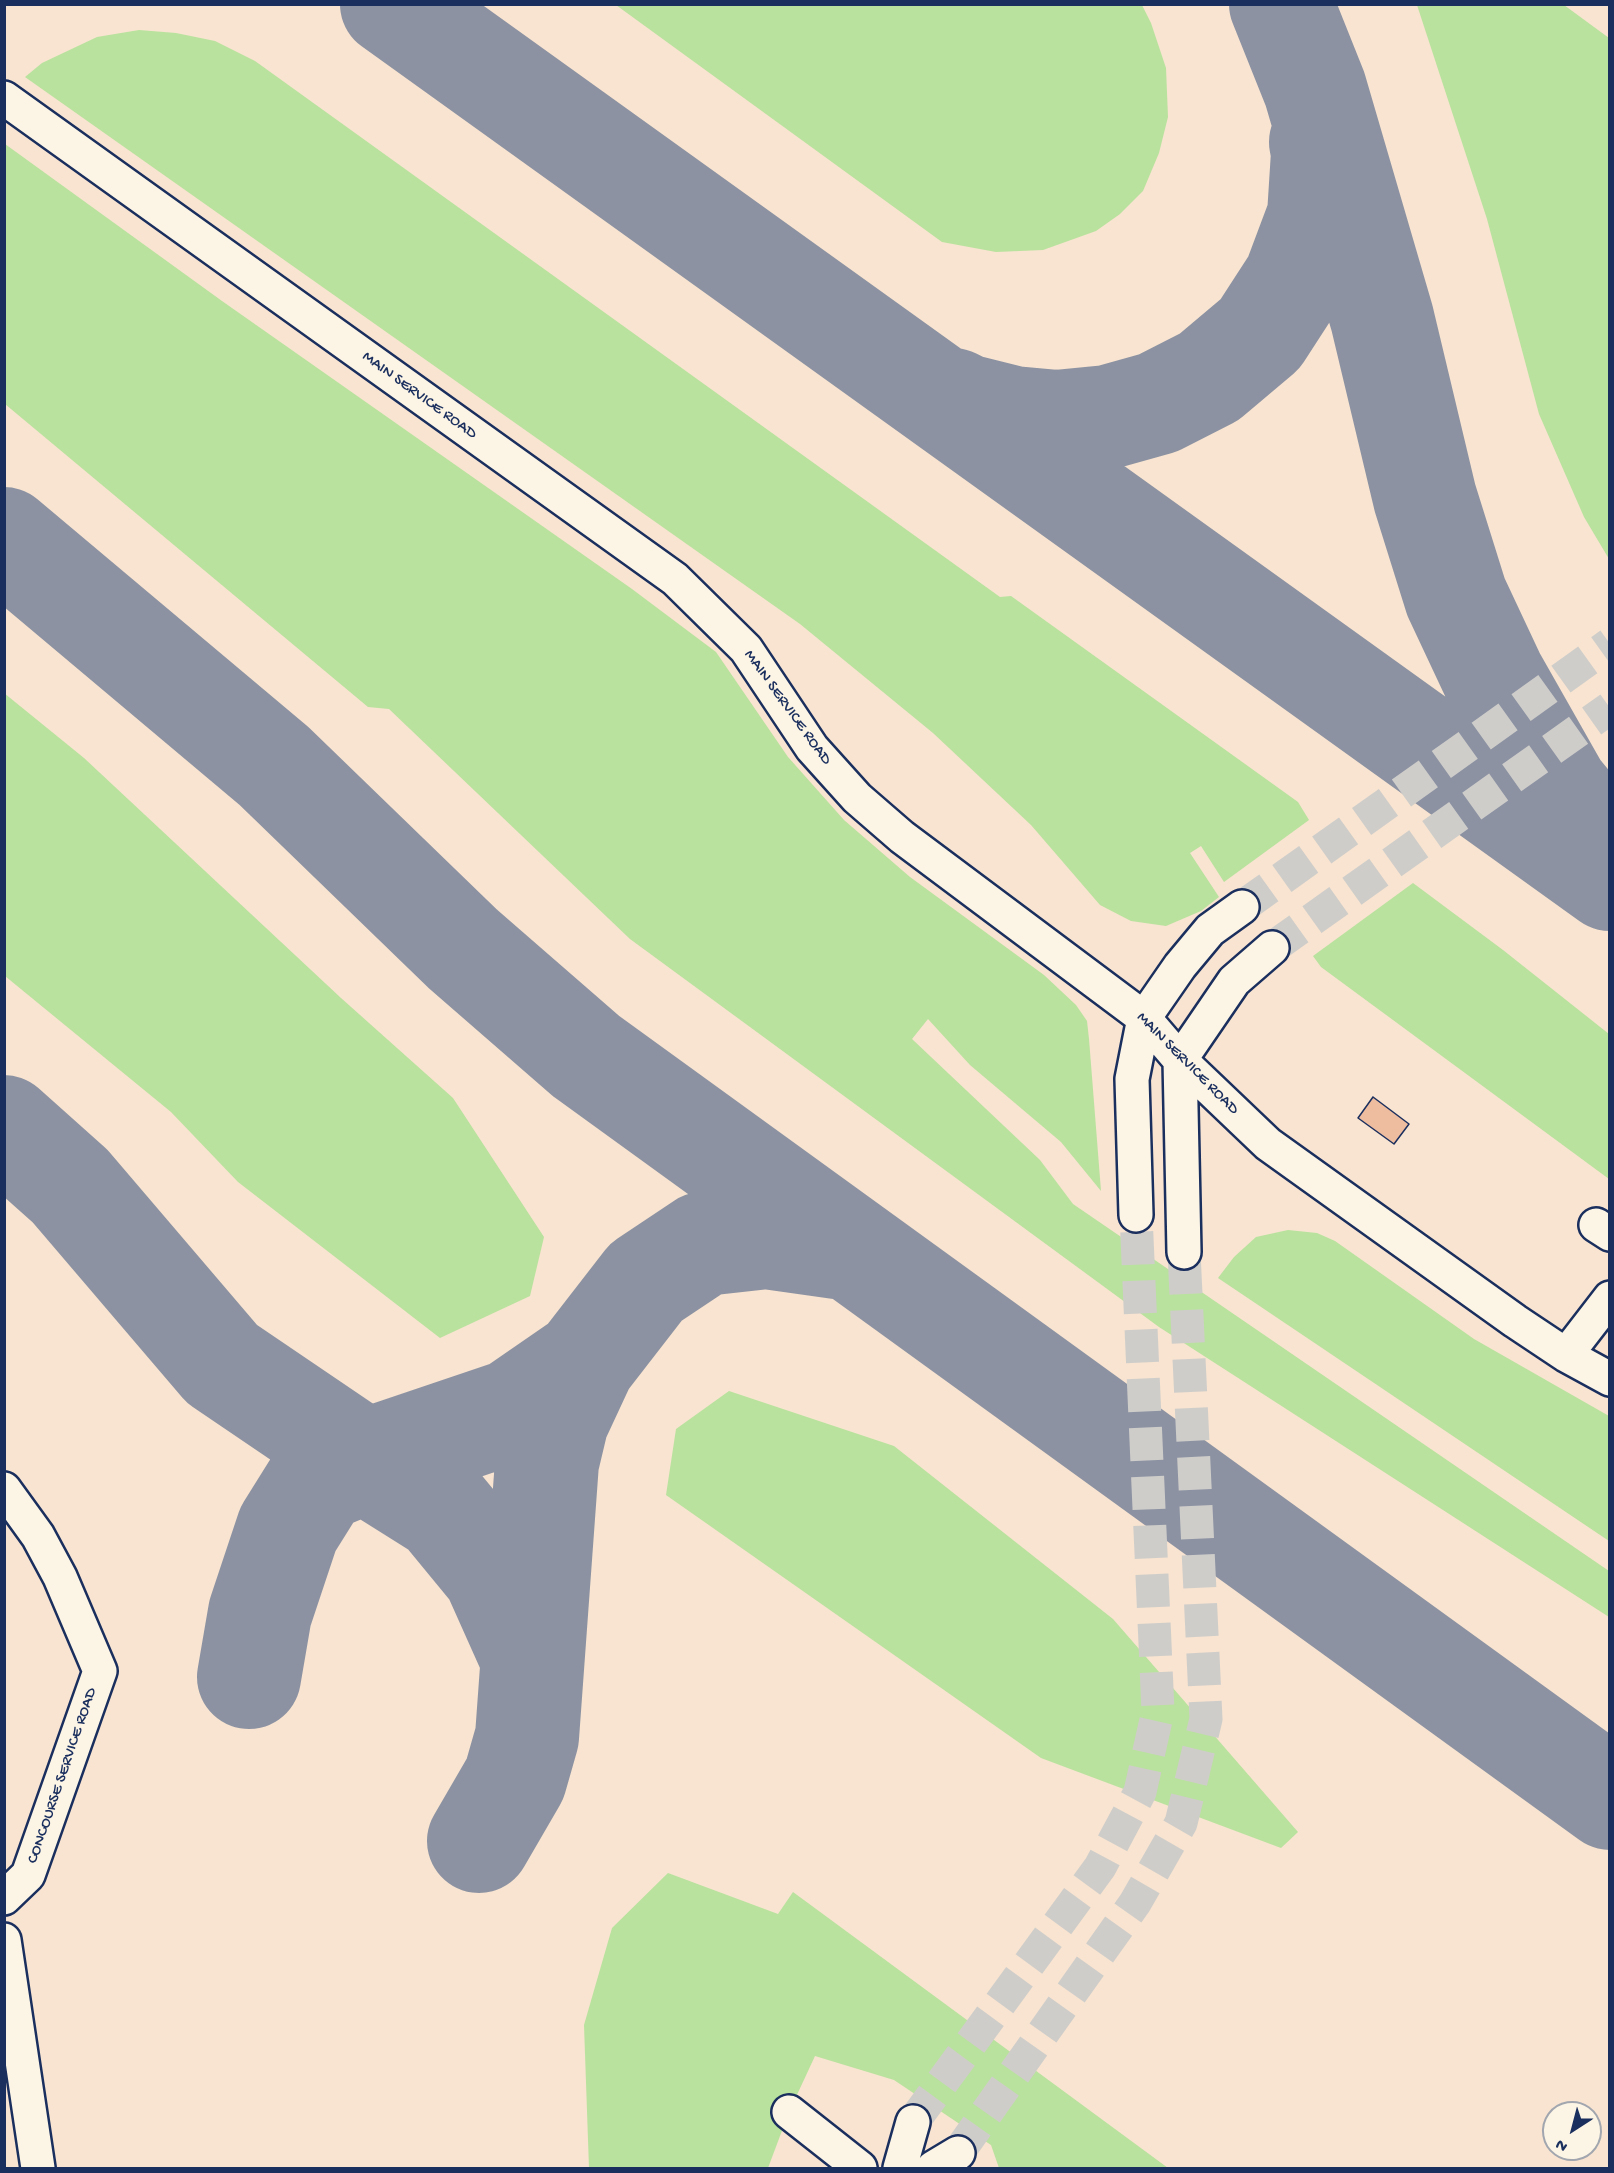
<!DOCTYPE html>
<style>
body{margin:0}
#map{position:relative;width:1614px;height:2173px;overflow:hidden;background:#fcf5e5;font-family:"Gochi Hand",sans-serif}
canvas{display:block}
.frame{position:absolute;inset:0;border:6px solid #1b2f5e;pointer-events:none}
.north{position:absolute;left:1542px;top:2101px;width:60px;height:60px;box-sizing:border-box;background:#fcf5e5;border:2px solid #a2a6af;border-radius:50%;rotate:216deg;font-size:16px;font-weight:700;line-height:24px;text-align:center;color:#1b2f5e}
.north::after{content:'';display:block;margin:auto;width:21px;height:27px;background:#1b2f5e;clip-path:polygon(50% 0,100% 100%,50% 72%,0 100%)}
</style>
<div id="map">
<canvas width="1614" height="2173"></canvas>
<div class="frame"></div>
<div class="north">N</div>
</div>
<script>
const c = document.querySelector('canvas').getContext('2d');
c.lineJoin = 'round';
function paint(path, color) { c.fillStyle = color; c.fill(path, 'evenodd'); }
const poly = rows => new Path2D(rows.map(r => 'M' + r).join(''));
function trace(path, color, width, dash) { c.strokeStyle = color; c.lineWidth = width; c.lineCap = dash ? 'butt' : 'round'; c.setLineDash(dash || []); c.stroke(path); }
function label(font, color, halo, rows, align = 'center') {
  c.font = font + ' "Gochi Hand",sans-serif'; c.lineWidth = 4.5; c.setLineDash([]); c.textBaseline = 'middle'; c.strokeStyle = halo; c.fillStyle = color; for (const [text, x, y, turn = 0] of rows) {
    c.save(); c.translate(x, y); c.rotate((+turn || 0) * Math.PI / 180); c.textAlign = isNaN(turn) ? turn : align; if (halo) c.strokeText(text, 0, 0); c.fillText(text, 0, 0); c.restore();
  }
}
paint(poly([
 [5,5,1609,5,1609,2168,5,2168],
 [1554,2113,1590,2113,1590,2149,1554,2149]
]), '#f8e4d0');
paint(poly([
 [616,5,1142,5,1151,23,1166,68,1168,117,1159,153,1143,191,1120,214,1096,231,1043,250,996,252,942,242],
 [1417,5,1564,5,1609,38,1609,559,1584,517,1539,414,1487,219],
 [139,30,176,33,215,41,255,61,1000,597,1011,596,1298,802,1309,820,1224,882,1201,846,1190,853,1219,897,1201,911,1166,926,1131,921,1100,905,1031,825,933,733,800,624,25,77,42,63,97,37],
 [5,144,222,301,632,589,716,652,788,757,844,820,910,877,1044,975,1076,1005,1087,1021,1089,1039,1101,1191,1061,1142,970,1065,928,1019,912,1039,1040,1160,1073,1204,1609,1571,1609,1617,1159,1327,630,939,389,709,368,707,5,404],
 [4,693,84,758,341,998,453,1098,544,1237,530,1296,440,1338,238,1182,171,1112,5,976],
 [1413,883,1503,950,1609,1034,1609,1179,1321,967,1313,956],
 [1288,1230,1317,1233,1335,1241,1474,1339,1609,1416,1609,1541,1218,1278,1234,1257,1256,1237],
 [729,1391,894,1446,1113,1619,1298,1832,1281,1848,1041,1758,666,1495,676,1429],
 [668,1873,778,1914,793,1892,1168,2168,999,2168,991,2145,894,2080,815,2056,789,2112,768,2168,589,2168,584,2025,612,1928]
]), '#b9e29e');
trace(poly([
 [392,4,1610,879],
 [1281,4,1315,89,1382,318,1425,498,1456,597,1494,678,1557,789,1604,846],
 [953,400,965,406,1013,418,1057,422,1108,417,1158,403,1209,377,1260,334,1295,280,1319,216,1323,153,1321,142],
 [4,539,274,766,463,949,586,1056,1610,1798],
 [4,1127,70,1186,222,1364,365,1461,443,1510,494,1572,532,1657],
 [249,1677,260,1613,288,1529,318,1481,371,1459,513,1411,584,1362],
 [479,1841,515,1779,527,1737,547,1462,557,1420,584,1362,646,1282,703,1244,766,1237,851,1249]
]), '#8c92a2', 104);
const building = poly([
 [1373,1097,1409,1124,1394,1144,1358,1118,1373,1097]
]);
paint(building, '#eebc9f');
trace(building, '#1b2f5e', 1.5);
trace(poly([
 [1242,907,1610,644],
 [1272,948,1610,708],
 [913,2122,1100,1867,1140,1792,1158,1711,1136,1215],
 [958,2153,1135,1903,1181,1823,1206,1719,1184,1252]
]), '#cfcdca', 33, [33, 16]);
const minor = poly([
 [4,98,675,579,746,649,812,748,857,798,902,837,1144,1018,1180,1060,1268,1144,1515,1321,1566,1355,1610,1379],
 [1136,1215,1132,1079,1144,1018,1180,966,1210,930,1242,907],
 [1596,1225,1610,1234],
 [1184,1252,1180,1060,1234,981,1272,948],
 [1566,1355,1610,1298],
 [4,1489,38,1536,60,1577,100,1671,28,1875,4,1898],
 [4,1940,38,2168],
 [789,2112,860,2168],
 [900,2168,913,2122],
 [933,2168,958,2153]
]);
trace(minor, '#1b2f5e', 38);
trace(minor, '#fcf5e5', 33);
label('16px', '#1b2f5e', '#fcf5e5', [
 ["MAIN SERVICE ROAD",419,396,36],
 ["MAIN SERVICE ROAD",787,708,54],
 ["MAIN SERVICE ROAD",1187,1064,45],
 ["CONCOURSE SERVICE ROAD",63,1776,-71]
]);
</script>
